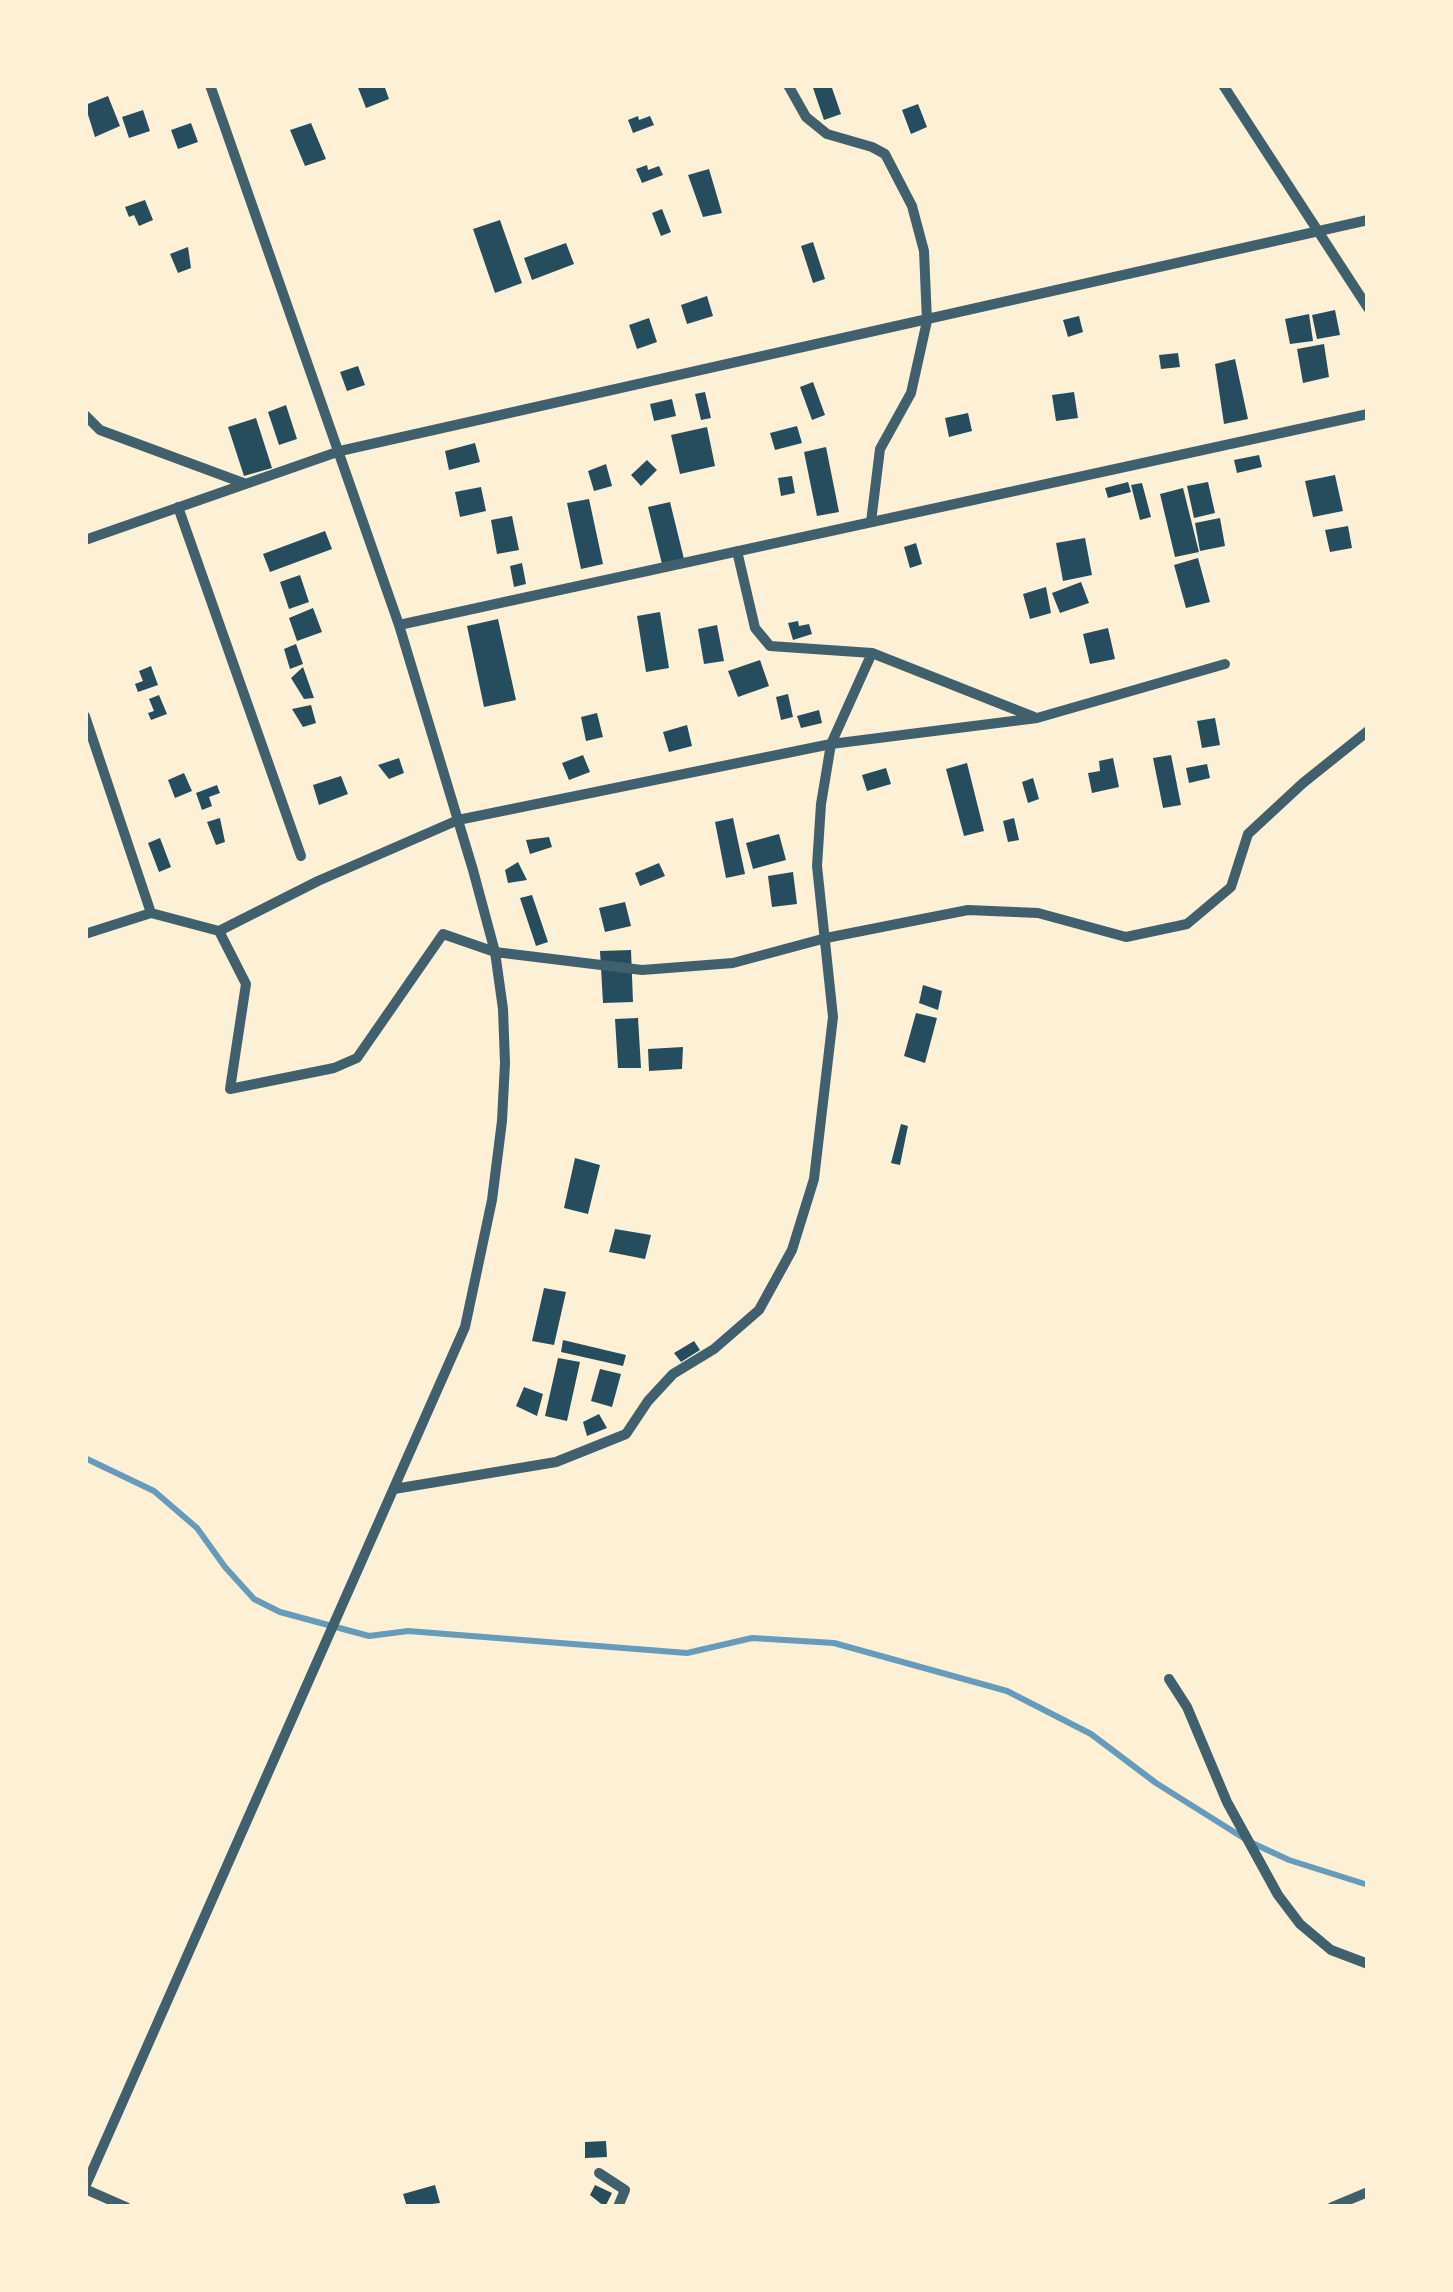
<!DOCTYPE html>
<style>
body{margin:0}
#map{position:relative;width:1453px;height:2292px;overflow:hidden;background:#fdf0d5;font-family:"Asap Condensed",sans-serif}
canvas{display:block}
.frame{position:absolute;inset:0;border:88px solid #fdf0d5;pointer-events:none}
</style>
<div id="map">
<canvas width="1453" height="2292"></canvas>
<div class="frame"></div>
</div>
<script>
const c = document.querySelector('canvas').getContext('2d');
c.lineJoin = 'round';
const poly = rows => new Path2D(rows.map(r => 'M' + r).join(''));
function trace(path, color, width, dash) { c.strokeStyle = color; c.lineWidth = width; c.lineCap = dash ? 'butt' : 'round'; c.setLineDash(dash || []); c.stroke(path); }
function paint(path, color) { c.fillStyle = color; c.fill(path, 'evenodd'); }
trace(poly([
 [85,1458,154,1491,197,1528,225,1567,254,1599,280,1612,369,1636,408,1631,687,1653,752,1638,834,1643,1007,1691,1091,1734,1156,1783,1250,1842,1289,1860,1368,1885]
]), '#669bbc', 6);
paint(poly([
 [357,85,384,85,389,99,366,108],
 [812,85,831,85,841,114,824,120],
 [108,96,120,126,95,137,85,105],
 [918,104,927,127,911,134,902,110],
 [143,110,150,131,129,138,122,117],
 [638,116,639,120,650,116,654,125,633,133,628,120],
 [191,123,198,142,178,149,171,130],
 [311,123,326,159,305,166,290,130],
 [647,165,648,170,659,166,663,175,642,183,636,169],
 [709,169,722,213,703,217,688,175],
 [145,200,153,220,139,226,134,215,129,217,125,207],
 [662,209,671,232,661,236,652,213],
 [500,220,522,283,495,293,473,229],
 [813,242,825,279,813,283,801,246],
 [566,243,574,264,532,280,524,258],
 [188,247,191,268,178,273,170,254],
 [707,296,713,316,687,324,681,305],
 [1335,310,1340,335,1317,339,1312,315],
 [1309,314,1313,341,1290,344,1285,319],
 [1079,316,1083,332,1068,337,1063,320],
 [649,318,657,342,637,349,629,325],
 [1324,344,1329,377,1303,383,1297,349],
 [1178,353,1180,367,1161,369,1159,355],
 [1235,359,1248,419,1224,424,1215,364],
 [358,366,365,385,347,391,340,372],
 [813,382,825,415,812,420,800,387],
 [705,392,711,418,701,420,695,394],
 [1074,392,1078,418,1056,421,1052,395],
 [672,399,676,416,654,421,650,404],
 [286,405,297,439,279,445,268,412],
 [968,413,972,431,949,437,945,418],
 [256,418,272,468,244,476,228,427],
 [797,426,802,443,775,450,770,433],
 [707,427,715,466,680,474,671,435],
 [475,443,480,462,449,470,445,451],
 [826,447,839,512,817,516,804,452],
 [1259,455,1262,467,1237,473,1234,460],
 [647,460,657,470,641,486,631,475],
 [606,464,612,486,594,491,588,471],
 [1335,475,1343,511,1313,517,1305,481],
 [792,476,795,493,781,496,778,478],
 [1128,482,1131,492,1108,498,1105,488],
 [1208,482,1215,513,1194,518,1187,486],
 [1142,483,1151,517,1140,520,1131,485],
 [481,487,486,511,460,517,455,492],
 [1183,488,1199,552,1175,557,1160,494],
 [589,499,603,564,581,569,567,503],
 [670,502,684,559,662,564,648,507],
 [512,516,519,550,497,554,491,520],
 [1220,518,1225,546,1200,551,1195,523],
 [1348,526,1352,548,1330,552,1325,530],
 [325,531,332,549,270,572,263,554],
 [1085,538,1092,575,1063,581,1056,543],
 [916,543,922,564,910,568,904,547],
 [1198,558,1210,602,1186,608,1174,565],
 [522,563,526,584,514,587,510,566],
 [300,575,309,602,289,609,280,582],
 [1081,582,1089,603,1060,613,1052,593],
 [1046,587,1051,613,1030,619,1023,594],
 [313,608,322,632,297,641,289,618],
 [660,612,669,668,646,672,637,616],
 [498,619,516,700,484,707,467,626],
 [798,621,799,626,809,624,812,634,793,640,788,623],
 [717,625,724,661,704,664,698,629],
 [1108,628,1115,659,1090,664,1083,634],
 [296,644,303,664,290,669,284,649],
 [760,660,769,686,738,697,728,671],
 [151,666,158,685,138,692,135,684,143,681,139,671],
 [303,667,314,698,304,699,291,678],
 [788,694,793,717,781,720,776,697],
 [159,695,167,714,151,720,148,713,154,711,149,699],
 [311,705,316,723,303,727,292,709],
 [819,710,822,723,801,728,797,716],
 [597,713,603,737,586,741,581,717],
 [1215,718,1220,745,1202,748,1197,721],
 [687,725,692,746,669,752,663,732],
 [583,755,590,772,569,780,562,763],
 [1171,755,1181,805,1163,808,1153,758],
 [399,758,404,773,389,779,378,765],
 [1113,758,1119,787,1092,793,1088,773,1100,771,1099,761],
 [967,763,984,831,964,836,946,769],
 [1207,764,1210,778,1189,783,1186,768],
 [886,768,891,784,867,791,862,775],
 [184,773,192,791,175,798,168,780],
 [341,776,348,794,319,805,313,785],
 [1033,778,1039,799,1028,803,1022,782],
 [217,785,220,793,209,797,212,806,202,810,196,793],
 [220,818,225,842,216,845,207,822],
 [733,818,745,874,726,878,715,822],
 [1014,818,1019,840,1008,842,1003,821],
 [779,834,786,860,753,869,746,843],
 [549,837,552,847,530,854,526,840],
 [160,838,171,867,159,872,148,843],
 [518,862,527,880,508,883,505,870],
 [659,863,665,876,640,886,635,873],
 [793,872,797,904,772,907,768,876],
 [532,895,548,942,536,946,520,898],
 [625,902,631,926,605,932,599,908],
 [631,950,633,1002,603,1003,600,951],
 [923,985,942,991,938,1010,919,1003],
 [916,1013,937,1018,925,1063,904,1056],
 [638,1018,641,1068,618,1068,615,1019],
 [683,1047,682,1069,649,1071,648,1049],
 [901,1124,908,1126,900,1165,891,1163],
 [575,1158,600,1165,588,1214,564,1208],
 [615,1229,651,1235,645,1259,609,1252],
 [544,1288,566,1292,554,1345,532,1341],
 [563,1340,626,1355,623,1366,561,1352],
 [694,1341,700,1350,681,1362,674,1353],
 [558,1358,580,1362,567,1421,545,1416],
 [600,1369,621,1374,612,1407,591,1401],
 [524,1387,543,1394,537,1416,516,1406],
 [599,1414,607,1428,587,1436,583,1422],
 [606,2141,607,2157,585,2158,585,2142],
 [435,2185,440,2203,407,2207,403,2194],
 [595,2185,612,2193,605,2207,590,2195]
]), '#264d5e');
trace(poly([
 [788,85,806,117,827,134,872,147,885,154,912,206,924,251,927,321,911,393,880,449,871,522],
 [1223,85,1368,308],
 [85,415,100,430,246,484],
 [178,507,301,856],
 [85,540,340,451,1368,220],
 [737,551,755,628,770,646,872,653,1034,717],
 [399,625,1368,414],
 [85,716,151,913],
 [219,931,246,984,230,1089,334,1068,357,1058,443,934,495,952,642,970,733,963,826,938,968,910,1038,913,1126,937,1187,924,1231,887,1248,834,1303,783,1368,731],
 [85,934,151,913,219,931,318,881,458,820,831,744,1037,718,1225,664],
 [394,1489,556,1462,626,1434,648,1401,673,1374,714,1349,759,1310,792,1250,814,1179,833,1017,817,866,821,804,831,744,872,653],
 [1169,1679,1187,1707,1227,1802,1278,1895,1300,1924,1331,1950,1368,1964],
 [599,2173,625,2190,618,2207],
 [85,2187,465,1327,492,1200,502,1121,505,1063,503,1009,495,952,473,870,399,625,210,85],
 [85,2189,126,2207],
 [1332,2207,1368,2192]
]), '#3f606c', 10);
</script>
